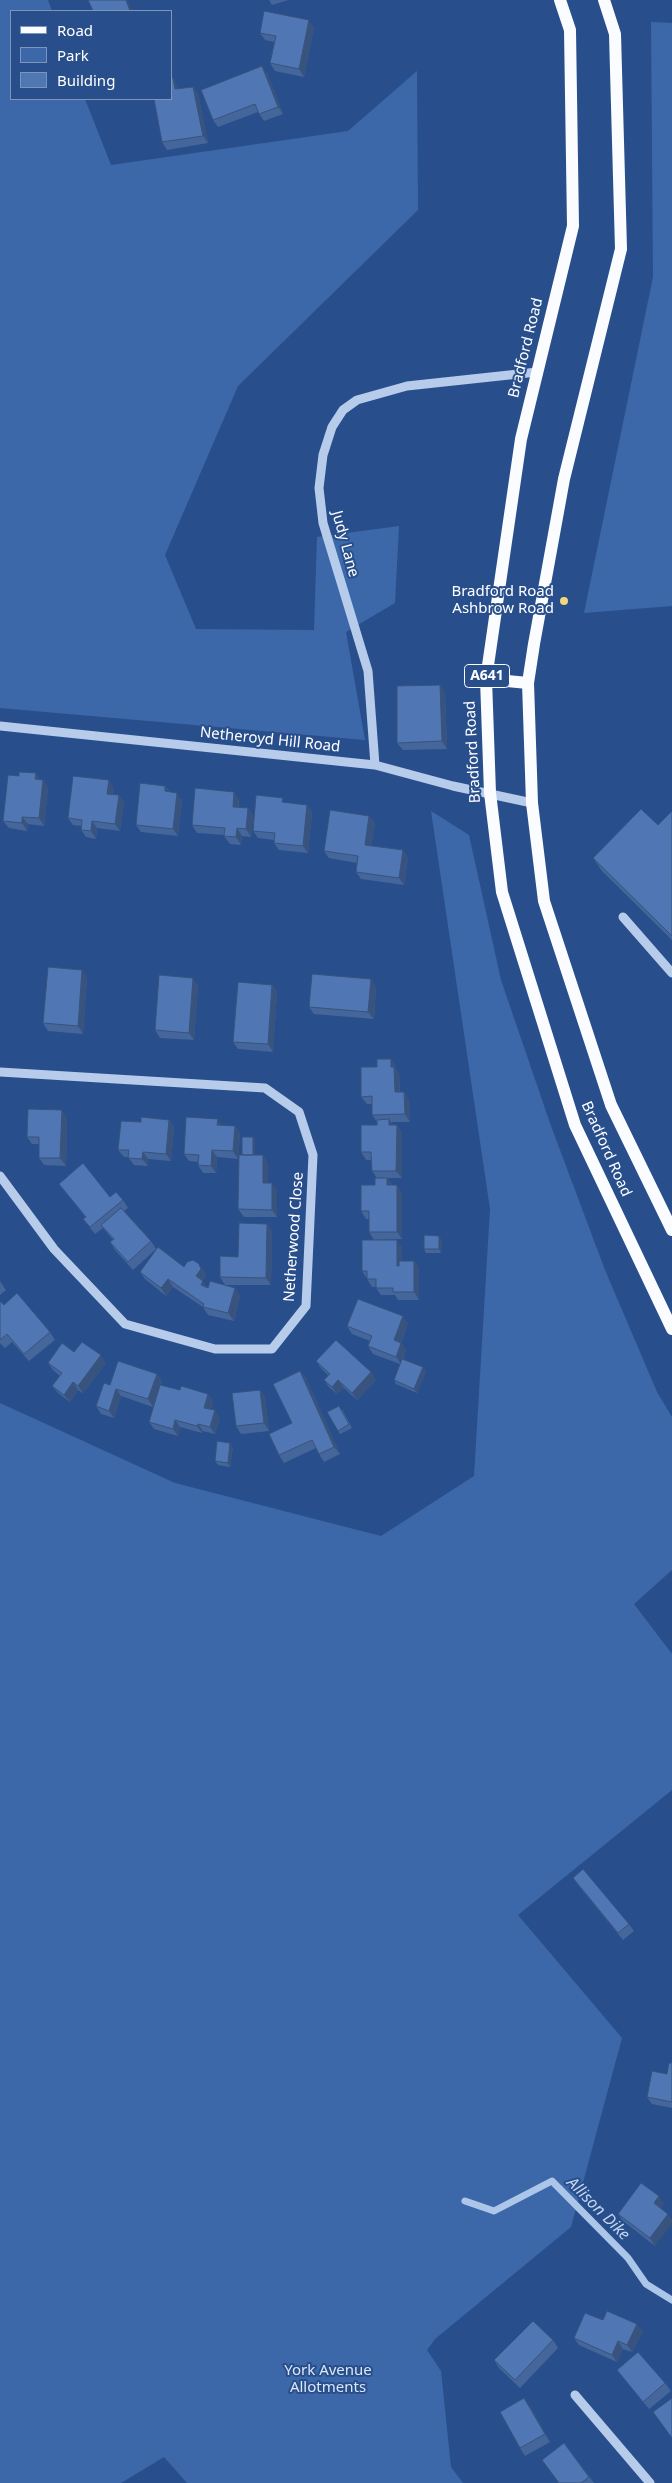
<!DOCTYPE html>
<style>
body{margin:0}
#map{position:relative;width:672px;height:2483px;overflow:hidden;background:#284f8c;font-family:"Noto Sans",sans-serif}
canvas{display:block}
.legend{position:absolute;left:10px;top:10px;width:162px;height:90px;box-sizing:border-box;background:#284f8c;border:1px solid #7e95ba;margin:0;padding:6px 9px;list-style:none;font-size:15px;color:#fff}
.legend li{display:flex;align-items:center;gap:10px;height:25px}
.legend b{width:25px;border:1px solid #7e95ba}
</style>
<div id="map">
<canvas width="672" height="2483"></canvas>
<ul class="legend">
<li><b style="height:6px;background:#fafcff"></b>Road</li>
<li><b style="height:14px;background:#3c68a9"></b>Park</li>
<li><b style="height:14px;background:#5077b3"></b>Building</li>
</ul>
</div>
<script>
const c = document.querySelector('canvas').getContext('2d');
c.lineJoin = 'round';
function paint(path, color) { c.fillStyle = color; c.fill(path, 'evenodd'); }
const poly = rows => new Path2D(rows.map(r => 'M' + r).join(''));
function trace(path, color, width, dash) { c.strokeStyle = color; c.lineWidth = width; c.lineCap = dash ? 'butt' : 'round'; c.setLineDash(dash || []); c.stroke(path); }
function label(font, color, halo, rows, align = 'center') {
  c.font = font + ' "Noto Sans",sans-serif'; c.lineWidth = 4; c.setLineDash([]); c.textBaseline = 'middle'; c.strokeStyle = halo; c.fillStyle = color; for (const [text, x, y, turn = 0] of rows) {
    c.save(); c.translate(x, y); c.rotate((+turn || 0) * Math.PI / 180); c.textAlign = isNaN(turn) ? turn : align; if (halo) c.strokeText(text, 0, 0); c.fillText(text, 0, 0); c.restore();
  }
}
paint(poly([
 [0,0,48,0,52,11,11,11,11,99,85,99,111,165,348,131,417,71,418,210,238,386,165,555,196,629,314,630,317,537,399,526,395,603,346,632,365,740,0,708],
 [651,22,672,23,672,606,584,613,653,277],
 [431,811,469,835,501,980,551,1126,605,1270,657,1392,672,1417,672,1570,634,1604,672,1654,672,1790,518,1915,622,2038,571,2227,435,2339,427,2350,441,2371,451,2467,463,2483,187,2483,164,2457,121,2483,0,2483,0,1403,175,1483,381,1536,474,1476,490,1209]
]), '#3c68a9');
trace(poly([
 [465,2201,494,2211,552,2181,628,2258,646,2284,672,2300]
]), '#acc6ea', 7);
trace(poly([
 [0,726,375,765,453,786,532,803],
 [375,765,368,671,323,523,319,488,323,455,332,427,343,410,357,400,407,386,537,372],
 [623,917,672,973],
 [0,1072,265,1088,299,1112,313,1155,306,1306,272,1349,215,1349,125,1324,54,1249,0,1176],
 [575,2395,650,2483]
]), '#b7ccea', 9);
trace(poly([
 [560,0,570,30,573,226,521,439,486,679,490,793,502,892,575,1125,672,1329],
 [604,0,615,34,621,249,564,479,534,644,528,683,532,803,544,901,611,1105,672,1230],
 [486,679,528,683]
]), '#fafcff', 12);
paint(poly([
 [269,0,288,0,272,5],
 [314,27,304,77,275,71,270,63,274,42,265,40,260,33],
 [267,73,283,114,264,121,258,112,218,127,213,120],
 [178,86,178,89,193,87,198,94,208,143,167,150,162,142],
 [445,692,447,749,403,750,397,743],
 [36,773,40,780,43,780,48,787,44,826,28,824,27,831,9,828,3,821,19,776],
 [165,786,170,792,182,800,178,836,141,832,136,825],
 [114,788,113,794,124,802,120,831,97,828,96,839,86,837,81,830,82,826,73,825,68,818],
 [239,799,239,807,248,808,253,815,251,837,242,836,241,845,230,844,224,836,224,835,197,833,192,825],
 [287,803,307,805,312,812,308,853,279,850,274,843,274,840,258,838,253,831],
 [672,811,672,940,602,871,593,858,658,825],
 [369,816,375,823,371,846,403,850,408,858,404,885,361,879,356,872,357,863,329,858,324,851],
 [87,977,83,1034,48,1031,43,1023],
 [198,985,194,1040,160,1038,155,1030],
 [272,985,277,992,273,1052,238,1049,233,1042],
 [376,986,374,1019,314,1014,309,1007],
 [391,1059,396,1066,396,1069,399,1074,400,1092,404,1092,409,1100,410,1122,391,1122,393,1125,397,1125,402,1133,402,1178,387,1178,392,1185,402,1193,402,1239,374,1240,369,1232,369,1219,366,1219,361,1211,375,1185,377,1178,372,1171,371,1160,366,1160,361,1152,377,1125,377,1122,372,1115,372,1104,367,1104,361,1097,377,1067],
 [67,1118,66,1166,44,1165,39,1158,39,1144,32,1144,27,1137],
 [169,1120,174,1127,171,1161,148,1159,148,1166,134,1165,128,1157,124,1157,118,1150,141,1122],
 [222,1125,235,1126,240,1133,238,1159,217,1157,216,1173,203,1173,198,1165,199,1162,189,1161,184,1154],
 [253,1137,255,1140,255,1155,268,1163,268,1183,272,1183,277,1191,277,1217,244,1217,238,1209,243,1155],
 [59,1184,123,1200,128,1208,124,1211,151,1241,156,1249,133,1270,115,1250,110,1242,113,1240,103,1228,95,1234,83,1219,86,1218],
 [267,1224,272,1231,271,1285,225,1285,220,1277],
 [442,1240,441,1253,426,1253,424,1249],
 [402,1248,402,1261,414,1261,419,1268,419,1300,398,1300,395,1295,381,1295,376,1288,376,1287,372,1287,362,1271],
 [184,1267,204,1271,206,1276,202,1281,208,1288,235,1288,240,1296,234,1321,208,1315,203,1307,173,1287,166,1296,145,1279,140,1272],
 [0,1281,6,1290,0,1295],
 [0,1301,4,1305,50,1332,55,1340,29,1361,12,1342,5,1348,0,1343],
 [408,1323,401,1343,406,1350,403,1359,426,1371,417,1393,396,1384,394,1380,400,1364,373,1354,368,1346,370,1341,352,1334,347,1326],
 [74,1352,106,1363,83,1393,78,1390,70,1402,58,1393,52,1386,60,1376,53,1370,48,1363],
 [316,1361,371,1372,376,1380,357,1400,344,1388,337,1394,329,1387,324,1380,328,1375,321,1368],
 [300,1371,306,1378,340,1454,324,1462,319,1454,316,1448,284,1463,279,1455,292,1423],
 [157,1374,162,1381,161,1385,180,1390,208,1394,213,1402,211,1409,220,1418,215,1434,203,1431,202,1433,180,1427,178,1436,154,1429,149,1422,156,1397,153,1407,121,1396,114,1418,101,1414,96,1406,110,1385],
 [260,1390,265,1397,269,1431,241,1434,236,1426],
 [342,1409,352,1428,340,1434,338,1431],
 [233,1447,230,1467,218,1465,215,1461],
 [573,1878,629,1924,634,1931,623,1940,578,1885],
 [672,2063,672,2108,652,2104,647,2097,667,2074],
 [664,2204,661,2208,655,2246,623,2221,618,2214],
 [603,2320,643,2331,632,2352,623,2349,617,2362,579,2345,574,2338],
 [553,2340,558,2348,520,2388,499,2368,494,2360],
 [617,2370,665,2383,671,2391,649,2409],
 [530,2406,550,2442,525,2456,520,2448],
 [564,2443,594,2483,559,2483]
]), '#45669a');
paint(poly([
 [126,0,128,0,132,11,130,11],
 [309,20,314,27,304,77,299,69],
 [262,66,267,73,283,114,278,107],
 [173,78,178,86,180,96,175,89],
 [193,87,198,94,208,143,203,136],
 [440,685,445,692,447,749,442,741],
 [36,773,41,781,35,779],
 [43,780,48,787,44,826,39,818],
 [109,780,114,788,112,801,107,794],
 [165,786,170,793,165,791],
 [234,792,239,799,238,814,233,807],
 [177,793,182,800,178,836,173,829],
 [119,795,124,802,120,831,115,824],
 [307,805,312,812,308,853,303,846],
 [248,808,253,815,251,837,246,829],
 [369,816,375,823,370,852,365,845],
 [22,817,28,824,27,831,22,823],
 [92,821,97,828,96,839,91,831],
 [237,828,242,836,241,845,236,837],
 [403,850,408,858,404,885,399,878],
 [82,970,87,977,83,1034,78,1026],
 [193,978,198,985,194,1040,189,1033],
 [371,979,376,986,374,1019,368,1012],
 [272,985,277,992,273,1052,268,1044],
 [391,1059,396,1066,396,1069,399,1074,400,1100,395,1092,391,1067],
 [404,1092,409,1100,410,1122,405,1114],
 [62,1110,67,1118,66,1166,60,1158],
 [218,1119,223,1127,217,1125],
 [389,1119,394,1127,389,1125],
 [169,1120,174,1127,171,1161,166,1154],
 [397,1125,402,1133,402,1178,396,1171],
 [235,1126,240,1133,238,1159,233,1151],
 [253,1137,255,1140,255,1158,253,1155],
 [212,1150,217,1157,216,1173,211,1166],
 [143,1152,148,1159,148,1166,142,1159],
 [263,1155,268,1163,268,1191,263,1183],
 [387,1178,392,1186,387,1185],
 [272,1183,277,1191,277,1217,272,1210],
 [397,1185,402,1193,402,1239,397,1232],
 [267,1224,272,1231,271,1285,266,1278],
 [439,1236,442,1240,441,1253,439,1249],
 [397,1240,402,1248,402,1273,397,1266],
 [414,1261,419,1268,419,1300,414,1292],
 [199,1264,204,1271,206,1276,201,1283,196,1276],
 [168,1279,173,1287,166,1296,161,1288],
 [203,1281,208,1289,201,1285],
 [235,1288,240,1296,234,1321,228,1313],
 [403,1316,408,1323,399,1347,394,1340],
 [401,1343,406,1350,401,1364,396,1357],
 [101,1355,106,1363,83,1393,78,1386],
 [423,1367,426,1371,417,1393,414,1389],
 [300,1371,306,1378,340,1454,334,1447],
 [371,1372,376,1380,357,1400,352,1393],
 [157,1374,162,1381,153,1407,148,1399],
 [338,1380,344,1388,337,1394,332,1387],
 [73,1382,78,1390,70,1402,64,1395],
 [116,1389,121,1396,114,1418,109,1411],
 [260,1390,265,1397,269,1431,264,1423],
 [208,1394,213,1402,209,1415,204,1408],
 [215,1410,220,1418,215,1434,210,1427],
 [175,1420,180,1427,178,1436,173,1429],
 [198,1424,203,1431,202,1433,197,1426],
 [230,1443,233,1447,230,1467,228,1463],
 [659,2196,664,2204,659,2211,654,2203],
 [668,2214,672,2219,672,2224,655,2246,650,2238],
 [637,2324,643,2331,632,2352,627,2345],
 [618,2341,623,2349,617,2362,612,2355],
 [524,2398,530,2406,550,2442,545,2434]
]), '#38537d');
const building = poly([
 [88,0,126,0,130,11,93,11,88,0],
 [264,11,309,20,299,69,270,63,276,36,260,33,264,11],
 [262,66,278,107,259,114,255,104,213,120,201,90,262,66],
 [171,77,173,78,175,89,193,87,203,136,162,142,154,99,171,99,171,77],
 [440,685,442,741,397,743,397,686,440,685],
 [19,772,36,773,35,779,43,780,39,818,22,817,22,823,3,821,8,775,19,776,19,772],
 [73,776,109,780,107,794,119,795,115,824,92,821,91,831,81,830,82,820,68,818,73,776],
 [140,783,165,786,165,791,177,793,173,829,136,825,140,783],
 [195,788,234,792,233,807,248,808,246,829,237,828,236,837,224,836,225,828,192,825,195,788],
 [256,795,283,798,282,802,307,805,303,846,274,843,275,833,253,831,256,795],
 [641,809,658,825,672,811,672,936,593,858,641,809],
 [330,810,369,816,365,845,403,850,399,878,356,872,358,856,324,851,330,810],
 [48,967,82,970,78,1026,43,1023,48,967],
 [312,974,371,979,368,1012,309,1007,312,974],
 [159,975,193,978,189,1033,155,1030,159,975],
 [238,982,272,985,268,1044,233,1042,238,982],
 [377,1059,391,1059,391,1067,394,1067,395,1092,404,1092,405,1114,372,1115,372,1096,361,1097,361,1067,377,1067,377,1059],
 [28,1109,62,1110,60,1158,39,1158,39,1137,27,1137,28,1109],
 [141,1117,169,1120,166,1154,143,1152,142,1159,128,1158,129,1150,118,1150,121,1121,141,1122,141,1117],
 [186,1117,218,1119,217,1125,235,1126,233,1151,212,1150,211,1166,198,1165,199,1155,184,1154,186,1117],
 [389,1119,389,1125,397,1125,396,1171,372,1171,371,1152,361,1152,361,1125,377,1125,377,1120,389,1119],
 [242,1137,253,1137,253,1155,242,1155,242,1137],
 [239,1155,263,1155,263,1183,272,1183,272,1210,238,1209,239,1155],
 [83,1163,110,1197,116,1192,123,1200,90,1227,83,1219,86,1217,59,1184,83,1163],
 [375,1178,387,1178,387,1185,397,1185,397,1232,369,1232,369,1211,361,1211,361,1185,375,1185,375,1178],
 [121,1208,151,1241,128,1262,110,1242,114,1239,101,1225,121,1208],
 [239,1223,267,1224,266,1278,220,1277,220,1256,238,1257,239,1223],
 [424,1235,439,1236,439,1249,424,1249,424,1235],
 [362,1240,397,1240,397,1266,399,1266,399,1261,414,1261,414,1292,393,1292,393,1288,376,1288,376,1279,367,1279,367,1271,362,1271,362,1240],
 [158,1247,184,1267,187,1262,193,1260,199,1264,201,1269,196,1276,203,1281,201,1285,208,1288,210,1281,235,1288,228,1313,203,1307,204,1304,168,1279,161,1288,140,1272,158,1247],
 [17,1293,50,1332,24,1354,7,1334,0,1340,0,1301,4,1305,17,1293],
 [358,1299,403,1316,394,1340,401,1343,396,1357,368,1346,372,1336,347,1326,358,1299],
 [336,1340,371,1372,352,1393,338,1380,332,1387,324,1380,330,1374,316,1361,336,1340],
 [82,1342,101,1355,78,1386,73,1382,64,1395,52,1386,62,1373,48,1363,62,1343,74,1352,82,1342],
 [402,1359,423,1367,414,1389,394,1380,402,1359],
 [118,1361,157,1374,148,1399,116,1389,109,1411,96,1406,104,1383,110,1385,118,1361],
 [300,1371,334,1447,319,1454,312,1440,279,1455,269,1434,292,1423,273,1384,300,1371],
 [160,1385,180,1390,181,1386,208,1394,204,1408,215,1410,210,1427,198,1424,197,1426,175,1420,173,1429,149,1422,160,1385],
 [260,1390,264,1423,236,1426,232,1393,260,1390],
 [339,1406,349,1424,338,1431,327,1412,339,1406],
 [217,1441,230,1443,228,1463,215,1461,217,1441],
 [583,1869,629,1924,618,1933,573,1878,583,1869],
 [669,2063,672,2063,672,2102,647,2097,652,2071,667,2074,669,2063],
 [641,2183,659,2196,654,2203,668,2214,650,2238,618,2214,641,2183],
 [607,2311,637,2324,627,2345,618,2341,612,2355,574,2338,585,2313,603,2320,607,2311],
 [533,2321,553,2340,515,2380,494,2360,533,2321],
 [638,2352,665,2383,643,2402,617,2370,638,2352],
 [524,2398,545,2434,520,2448,500,2412,524,2398],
 [672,2398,672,2438,653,2412,672,2398],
 [564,2443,589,2477,581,2483,559,2483,542,2460,564,2443]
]);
paint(building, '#5077b3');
trace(building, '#38537d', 1);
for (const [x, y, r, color] of [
 [564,601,5,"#f2d67d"]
]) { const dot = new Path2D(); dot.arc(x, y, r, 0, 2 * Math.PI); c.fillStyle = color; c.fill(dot); trace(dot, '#284f8c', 2); }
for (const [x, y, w] of [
 [487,676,45]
]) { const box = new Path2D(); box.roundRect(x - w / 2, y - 11.5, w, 23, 4); c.fillStyle = '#284f8c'; c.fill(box); trace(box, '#fff', 1); }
label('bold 14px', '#fff', null, [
 ["A641",487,676]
]);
label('15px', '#fff', '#284f8c', [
 ["Bradford Road",526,348,-76],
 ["Judy Lane",345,544,75],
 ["Netheroyd Hill Road",270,740,6],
 ["Bradford Road",473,752,-93],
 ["Bradford Road",606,1149,66],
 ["Netherwood Close",294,1237,-86]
]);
label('15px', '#fff', '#284f8c', [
 ["Bradford Road",554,592],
 ["Ashbrow Road",554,609]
], 'right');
label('15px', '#dbe7f8', '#284f8c', [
 ["York Avenue",328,2371],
 ["Allotments",328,2388]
]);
label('italic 16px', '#c3d6f1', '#284f8c', [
 ["Allison Dike",598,2209,45]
]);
</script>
